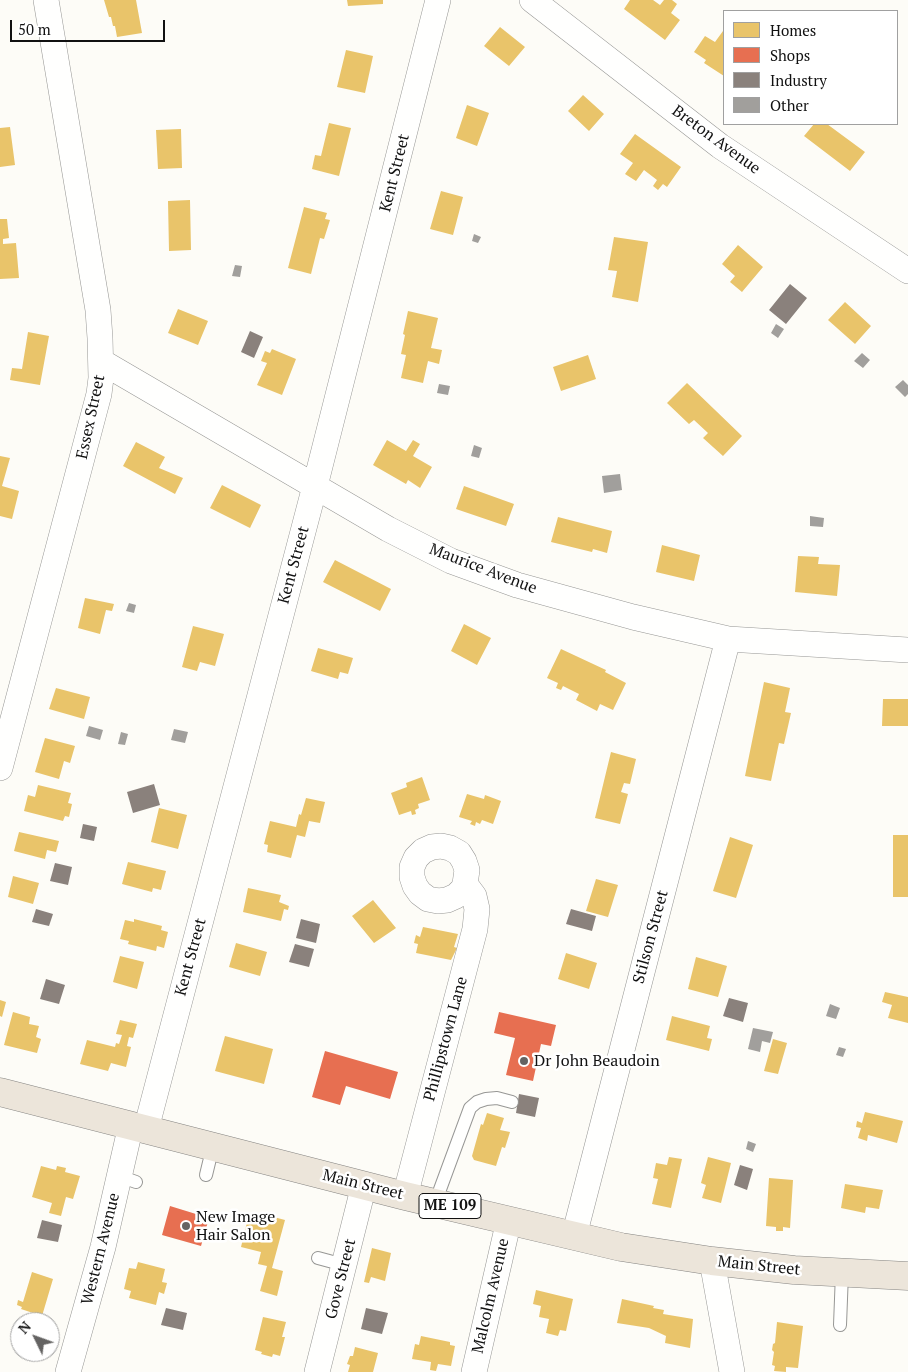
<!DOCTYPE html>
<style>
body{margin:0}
#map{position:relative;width:908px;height:1372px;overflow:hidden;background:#fdfcf7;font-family:"PT Serif",serif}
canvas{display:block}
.legend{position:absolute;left:723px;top:10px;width:175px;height:115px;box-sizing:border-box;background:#fff;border:1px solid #a0a0a0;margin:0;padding:6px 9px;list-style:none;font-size:15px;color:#111}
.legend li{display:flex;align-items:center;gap:10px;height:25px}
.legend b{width:25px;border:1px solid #a0a0a0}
.north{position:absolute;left:10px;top:1312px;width:50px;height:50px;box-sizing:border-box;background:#fff;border:1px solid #a0a0a0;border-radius:50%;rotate:312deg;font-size:14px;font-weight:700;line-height:20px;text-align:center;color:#111}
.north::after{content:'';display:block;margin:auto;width:18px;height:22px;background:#646362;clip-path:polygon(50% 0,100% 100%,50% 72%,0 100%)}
.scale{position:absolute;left:10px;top:20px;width:155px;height:22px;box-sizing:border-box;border:2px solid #111;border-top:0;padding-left:6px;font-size:15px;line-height:18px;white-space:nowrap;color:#111;-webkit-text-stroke:4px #fff;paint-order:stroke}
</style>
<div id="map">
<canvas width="908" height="1372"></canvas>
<ul class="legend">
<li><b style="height:14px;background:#e9c46a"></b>Homes</li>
<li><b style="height:14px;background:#e76f51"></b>Shops</li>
<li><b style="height:14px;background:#8a817c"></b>Industry</li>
<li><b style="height:14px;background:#a19f9c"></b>Other</li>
</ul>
<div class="north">N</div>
<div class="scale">50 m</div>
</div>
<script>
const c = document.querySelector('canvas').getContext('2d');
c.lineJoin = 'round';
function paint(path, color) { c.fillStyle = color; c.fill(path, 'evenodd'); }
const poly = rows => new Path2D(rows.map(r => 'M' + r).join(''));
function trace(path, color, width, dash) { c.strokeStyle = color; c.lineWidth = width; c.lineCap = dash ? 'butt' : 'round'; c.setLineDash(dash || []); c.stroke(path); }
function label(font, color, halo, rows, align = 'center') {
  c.font = font + ' "PT Serif",serif'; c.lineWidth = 5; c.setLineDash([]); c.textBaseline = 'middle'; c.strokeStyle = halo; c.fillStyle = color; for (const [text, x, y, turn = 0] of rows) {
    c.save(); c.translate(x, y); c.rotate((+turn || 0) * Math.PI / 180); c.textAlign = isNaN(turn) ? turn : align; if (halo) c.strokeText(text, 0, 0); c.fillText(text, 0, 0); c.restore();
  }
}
paint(poly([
 [104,0,136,0,142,33,117,37,115,26,113,26,111,17,109,17],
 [347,0,383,0,383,4,348,6],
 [630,0,653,0,660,5,664,0,672,0,677,4,671,13,680,20,665,40,624,9],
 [500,27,525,47,509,66,484,46],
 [723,31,724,32,724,76,704,63,706,60,694,52,705,36,715,42],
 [346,50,373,56,365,93,337,87],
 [583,95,604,114,589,131,568,111],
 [467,105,489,113,477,146,456,138],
 [329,123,351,128,339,176,312,169,315,155,321,156],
 [814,124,827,124,865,152,850,171,804,136],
 [10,127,15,165,0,167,0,128],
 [181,129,182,168,158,169,156,130],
 [635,134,681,167,667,187,663,184,658,190,653,186,657,180,644,170,636,181,625,174,633,163,620,154],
 [441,191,463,197,453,235,430,229],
 [190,200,191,250,169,251,168,201],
 [304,207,327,213,325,219,330,220,324,239,320,238,311,274,288,268],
 [0,219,7,219,9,238,3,239,3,244,16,243,19,278,0,279],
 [614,237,648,242,638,302,612,297,617,271,608,270],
 [738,245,763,267,742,292,730,282,735,276,722,264],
 [845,302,871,326,855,344,828,320],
 [178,309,208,321,198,345,168,333],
 [408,311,438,318,431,348,442,350,439,364,428,361,423,383,401,378,406,355,401,354,405,335,403,334],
 [28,332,49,336,40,385,10,380,12,368,22,369],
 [272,349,296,359,282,395,257,385,267,363,261,361,265,351,270,353],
 [588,355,596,379,561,391,553,367],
 [687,383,742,436,723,456,703,438,708,433,694,420,689,424,667,403],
 [387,440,406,451,413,440,420,444,413,456,432,467,420,488,408,480,406,484,373,465],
 [136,442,165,457,159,468,183,478,175,494,123,466],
 [0,456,10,458,2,486,19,491,12,519,0,516],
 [222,485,261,505,250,528,210,508],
 [464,486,514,504,506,526,456,509],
 [558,517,612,531,607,553,593,549,592,552,551,542],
 [662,545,700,555,694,581,656,572],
 [798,556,819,557,818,564,840,565,837,596,795,592],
 [335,560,391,589,380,611,323,582],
 [85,598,114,604,112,611,106,610,100,634,78,628],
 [464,624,491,638,477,665,451,651],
 [193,626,224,634,215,666,200,662,197,671,182,667],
 [318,648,353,658,348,674,340,672,338,679,311,671],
 [561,649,606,670,605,672,626,683,613,710,600,704,597,711,576,700,579,694,563,686,561,690,556,688,558,683,547,678],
 [764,682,790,688,785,712,791,713,784,744,779,743,771,781,745,776],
 [56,688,90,697,84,719,49,709],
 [883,699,908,699,908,726,882,726],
 [45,738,75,746,70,763,64,761,59,779,35,772],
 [611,752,636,759,630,784,624,783,621,792,628,794,620,824,595,818],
 [422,777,430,800,418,804,419,808,415,810,416,814,412,815,411,811,399,815,391,793,407,787,406,783],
 [38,785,71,793,68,803,72,804,69,817,65,816,63,821,24,811,28,795,35,797],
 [467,794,484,799,485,795,501,801,493,824,482,820,480,824,476,822,475,826,470,824,472,821,459,817],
 [306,798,325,802,320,823,309,821,305,837,297,835,291,858,267,852,268,845,264,844,270,821,296,827,299,814,301,815],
 [159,808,187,815,178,849,151,842],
 [19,832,59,841,56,852,47,850,45,859,14,851],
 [893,835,908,835,908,897,893,897],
 [730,837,753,845,736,898,713,891],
 [128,862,166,871,161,890,153,888,152,892,122,884],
 [13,876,39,883,33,904,8,897],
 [596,879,618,885,608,917,586,911],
 [248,888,281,895,279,902,289,906,288,910,284,909,281,921,243,912],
 [373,900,396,928,374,943,352,916],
 [134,919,162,926,161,930,168,932,164,948,157,946,156,951,128,944,129,941,120,939,125,920,134,922],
 [423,927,458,934,454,947,457,948,451,960,416,953,418,944,414,943,416,935,420,937],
 [236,943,267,952,260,976,229,967],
 [566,953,597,963,589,989,558,979],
 [120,956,144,962,137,989,113,982],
 [696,957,727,966,718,997,688,989],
 [885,992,908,997,908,1023,888,1018,892,1005,882,1002],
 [0,1000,6,1002,2,1017,0,1016],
 [13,1012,30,1017,29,1024,39,1026,36,1037,41,1039,37,1053,4,1045],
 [672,1016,710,1026,707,1038,712,1039,709,1051,666,1040],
 [120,1020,137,1024,133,1038,129,1037,127,1046,131,1047,126,1067,111,1063,108,1071,80,1064,87,1040,115,1047,116,1043,119,1044,122,1035,116,1034],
 [225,1036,273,1049,264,1084,215,1071],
 [773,1039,787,1043,778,1074,764,1071],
 [865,1112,903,1121,897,1143,868,1135,867,1141,858,1138,861,1128,856,1127,857,1121,862,1123],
 [487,1113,504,1118,500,1130,510,1132,505,1148,502,1147,496,1166,474,1160,472,1156,481,1124,483,1125],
 [669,1157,682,1159,671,1208,652,1204,658,1179,653,1178,656,1163,667,1165],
 [708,1157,731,1163,721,1203,702,1198,706,1185,701,1183],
 [41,1166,56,1170,57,1166,66,1168,65,1172,80,1176,73,1199,66,1197,61,1216,49,1213,52,1203,32,1197],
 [769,1178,793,1180,790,1228,783,1227,783,1231,776,1231,776,1227,766,1226],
 [845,1184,883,1190,879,1209,866,1207,865,1213,841,1208],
 [270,1216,285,1220,272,1268,283,1271,277,1296,260,1291,267,1266,258,1264,261,1252,241,1247,248,1218,268,1222],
 [372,1248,391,1253,385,1281,371,1277,369,1283,364,1282],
 [138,1262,165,1269,162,1282,167,1283,164,1294,159,1292,156,1305,129,1298,131,1291,124,1289,129,1268,136,1269],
 [32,1272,53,1279,42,1316,21,1309,22,1307,17,1305,18,1300,23,1302],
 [536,1290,573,1299,566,1331,560,1330,558,1336,546,1333,549,1319,539,1317,541,1306,533,1304],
 [622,1299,654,1306,653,1308,664,1310,663,1314,693,1319,690,1348,665,1343,666,1336,649,1328,617,1323],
 [263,1317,286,1322,282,1337,285,1337,280,1356,273,1354,272,1357,261,1354,262,1352,255,1350],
 [777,1322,803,1326,798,1368,786,1367,786,1372,774,1371,775,1366,772,1365,774,1352,772,1350,773,1344,775,1343],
 [421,1336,450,1342,450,1345,455,1346,451,1366,438,1364,436,1371,430,1370,431,1362,412,1359,415,1344,419,1345],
 [355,1347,378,1353,373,1372,348,1372,350,1365,347,1364,350,1356,353,1356]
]), '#e9c46a');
paint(poly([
 [499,1012,556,1025,551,1046,541,1044,533,1081,506,1075,515,1038,494,1033],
 [325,1051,398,1072,390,1099,346,1086,340,1105,312,1097],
 [170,1206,209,1218,201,1246,162,1235]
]), '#e76f51');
paint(poly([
 [790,284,807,298,786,324,769,310],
 [250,331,263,337,254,358,241,352],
 [154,784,160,805,133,813,127,792],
 [83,824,97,827,94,841,80,838],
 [55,863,72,867,68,885,50,881],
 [36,909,53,914,49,926,32,922],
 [571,909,596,916,592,931,566,924],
 [301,919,320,924,316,943,296,938],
 [295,944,314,949,309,967,289,962],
 [46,979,65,985,59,1004,40,999],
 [729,998,748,1003,743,1022,723,1016],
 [519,1094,539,1098,535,1117,516,1113],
 [740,1165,753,1169,747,1190,734,1185],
 [42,1220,62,1225,58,1242,37,1238],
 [166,1308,187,1313,183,1330,161,1325],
 [366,1308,388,1313,382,1334,361,1329]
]), '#8a817c');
paint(poly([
 [474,234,481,237,478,243,472,241],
 [235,265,242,266,240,277,232,276],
 [776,324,784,329,778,338,771,333],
 [862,353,870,360,863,368,854,361],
 [903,380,908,385,908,394,905,397,895,387],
 [439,384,450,386,448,395,437,393],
 [474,445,482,448,479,458,471,456],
 [620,474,622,490,604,493,602,476],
 [810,516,824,518,823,527,810,526],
 [129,603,136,605,134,613,126,611],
 [89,726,103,730,100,740,86,736],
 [174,729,188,732,185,743,171,740],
 [121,732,128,734,125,745,118,744],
 [830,1004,840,1008,836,1019,826,1016],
 [753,1028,773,1032,770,1043,762,1041,760,1052,748,1049],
 [839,1047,846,1049,843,1057,836,1055],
 [748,1141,756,1144,753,1152,746,1149]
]), '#a19f9c');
const service = poly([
 [206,1175,213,1146],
 [119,1176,136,1182],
 [435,1203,470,1108,477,1102,486,1099,497,1098,512,1102],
 [318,1258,344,1265],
 [840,1325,842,1273]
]);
const minor = poly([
 [532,0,720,146,908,271],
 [102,362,388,529,451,561,517,585,633,617,728,639,908,650],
 [0,768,99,394,101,378,100,338,98,310,46,0],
 [146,1129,315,486,438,0],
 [405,1196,475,929,477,909,474,896,465,884,467,870,464,861,459,853,450,848,441,846,432,847,423,851,416,858,412,867,412,877,415,886,420,893,428,899,438,901,447,900,456,896,463,889,465,884],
 [574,1236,728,639],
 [712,1261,732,1372],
 [68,1372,103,1247,131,1125],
 [317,1372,364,1185],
 [474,1372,509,1220]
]);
const trunk = poly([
 [0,1092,405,1196,621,1247,712,1261,794,1270,908,1276]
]);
trace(service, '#979795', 14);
trace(minor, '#979795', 26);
trace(trunk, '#858482', 29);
trace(service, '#fffffe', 12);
trace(minor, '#fffffe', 25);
trace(trunk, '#ece5da', 28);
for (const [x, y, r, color] of [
 [524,1061,5,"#646362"],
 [186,1226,5,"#646362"]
]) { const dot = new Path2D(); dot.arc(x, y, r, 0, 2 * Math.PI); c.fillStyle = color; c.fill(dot); trace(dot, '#fff', 2); }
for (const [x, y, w] of [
 [450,1206,62]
]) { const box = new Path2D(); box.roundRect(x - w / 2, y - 12.5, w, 25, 4); c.fillStyle = '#fff'; c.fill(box); trace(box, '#111', 1); }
label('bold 15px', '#111', null, [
 ["ME 109",450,1206]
]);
label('16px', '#111', '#fff', [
 ["Breton Avenue",716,140,36],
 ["Kent Street",395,173,-76],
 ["Essex Street",91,417,-78],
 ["Kent Street",294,565,-75],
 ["Maurice Avenue",483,569,21],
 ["Stilson Street",651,937,-75],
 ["Kent Street",191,957,-75],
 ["Phillipstown Lane",446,1039,-75],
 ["Main Street",363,1185,14],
 ["Western Avenue",101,1249,-76],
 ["Main Street",759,1266,6],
 ["Gove Street",341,1279,-76],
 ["Malcolm Avenue",491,1296,-77]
]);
label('16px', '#111', '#fff', [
 ["Dr John Beaudoin",534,1061],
 ["New Image",196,1217],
 ["Hair Salon",196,1235]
], 'left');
</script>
